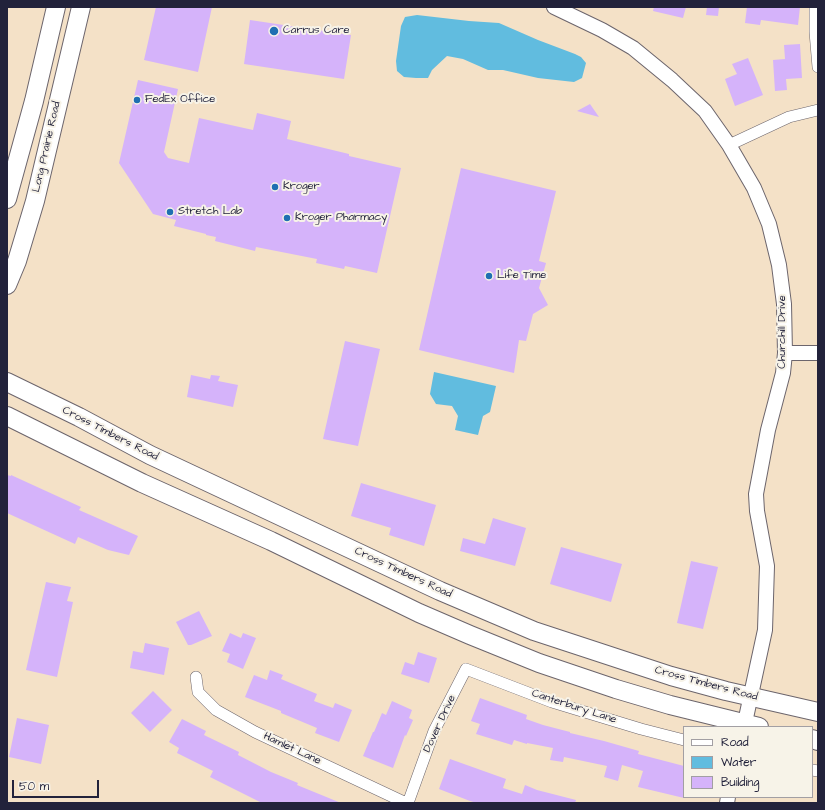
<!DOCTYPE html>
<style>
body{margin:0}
#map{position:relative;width:825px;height:810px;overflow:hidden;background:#f4e1c7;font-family:"Architects Daughter",sans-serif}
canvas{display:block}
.frame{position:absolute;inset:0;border:8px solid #22223b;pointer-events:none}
.legend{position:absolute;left:683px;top:726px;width:130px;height:72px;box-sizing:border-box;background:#f7f3e8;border:1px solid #a29fa3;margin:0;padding:5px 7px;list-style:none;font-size:12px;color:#22223b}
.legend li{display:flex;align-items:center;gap:8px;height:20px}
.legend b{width:20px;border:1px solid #a29fa3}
.scale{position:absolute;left:12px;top:780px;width:87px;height:18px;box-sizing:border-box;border:2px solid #22223b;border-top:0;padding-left:5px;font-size:12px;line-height:14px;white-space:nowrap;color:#22223b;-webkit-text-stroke:3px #f7f3e8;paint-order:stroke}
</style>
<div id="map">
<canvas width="825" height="810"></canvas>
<div class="frame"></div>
<ul class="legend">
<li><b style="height:5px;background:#fff"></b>Road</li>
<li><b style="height:11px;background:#61bcdf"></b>Water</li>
<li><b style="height:11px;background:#d5b3fa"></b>Building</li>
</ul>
<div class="scale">50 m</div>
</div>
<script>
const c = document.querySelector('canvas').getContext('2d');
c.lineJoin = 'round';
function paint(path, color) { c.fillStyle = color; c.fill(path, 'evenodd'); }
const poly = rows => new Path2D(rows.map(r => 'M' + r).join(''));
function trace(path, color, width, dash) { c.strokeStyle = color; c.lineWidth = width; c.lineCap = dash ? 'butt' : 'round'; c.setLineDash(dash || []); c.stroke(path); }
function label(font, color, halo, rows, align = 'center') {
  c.font = font + ' "Architects Daughter",sans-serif'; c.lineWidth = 4; c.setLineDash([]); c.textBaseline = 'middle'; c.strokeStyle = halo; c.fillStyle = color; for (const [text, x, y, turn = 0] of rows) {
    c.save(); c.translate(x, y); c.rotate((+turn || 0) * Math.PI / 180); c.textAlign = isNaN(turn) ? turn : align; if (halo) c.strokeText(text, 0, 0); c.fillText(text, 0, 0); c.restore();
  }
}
paint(poly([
 [417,15,469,21,499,23,538,40,575,54,581,57,586,63,582,78,574,82,538,78,503,70,488,70,463,59,447,56,432,70,428,78,416,78,404,77,397,71,396,61,401,26,405,17],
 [434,372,496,386,490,412,483,416,478,435,455,430,458,416,452,406,436,404,430,394]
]), '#61bcdf');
paint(poly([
 [156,7,212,7,198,72,144,60],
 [654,7,686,7,683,18,653,11],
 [707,7,719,7,718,16,706,15],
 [747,7,800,7,798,25,761,20,760,25,745,23],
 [250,20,351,35,344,79,244,64],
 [800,44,802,78,786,79,787,90,775,91,773,60,785,59,784,45],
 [748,58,763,95,735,106,725,79,737,74,732,64],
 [138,80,178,89,164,152,168,158,189,163,199,118,253,130,257,113,291,121,287,139,349,154,349,156,401,168,377,273,345,266,344,269,316,263,317,259,256,247,255,251,215,241,216,237,206,235,206,234,174,226,176,220,153,214,119,163],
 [590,104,599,117,577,111],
 [461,168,556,191,539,261,546,263,539,288,548,305,533,314,526,341,519,340,514,373,419,350],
 [345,341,380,349,358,446,323,439],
 [191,375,210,379,211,375,220,376,218,381,238,385,233,407,187,397],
 [7,475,11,476,11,475,81,507,79,510,138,536,129,555,108,550,78,537,75,544,7,513],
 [361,483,436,505,424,546,389,535,391,528,351,516],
 [493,518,526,528,515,566,460,551,463,538,485,544],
 [561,547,622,564,611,602,550,584],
 [691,561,718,567,703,629,677,623],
 [46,582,71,587,67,601,73,602,57,677,26,670],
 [199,611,212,636,191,645,188,645,176,622],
 [230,633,241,638,243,633,256,638,243,669,227,662,230,654,222,651],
 [145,643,169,648,164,675,130,668,133,651,143,653],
 [418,652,437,658,429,683,401,674,405,662,414,665],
 [270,670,283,675,281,679,317,694,314,701,333,708,335,703,352,710,339,742,315,733,317,728,281,713,281,711,245,697,254,675,267,680],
 [153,691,172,710,150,732,131,713],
 [480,698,527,715,526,719,543,725,570,732,570,733,604,741,639,751,638,754,684,766,684,798,638,787,643,771,622,765,618,781,604,777,607,766,564,757,563,762,550,760,553,748,527,743,527,744,514,740,512,745,476,734,480,724,471,721],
 [392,701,412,710,409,718,413,720,406,736,405,735,393,768,363,756,373,732,374,732,382,713,386,715],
 [17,718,49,725,41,764,9,757],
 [182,719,206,731,204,735,239,752,238,755,271,772,298,783,297,785,341,803,262,803,210,777,213,771,177,753,179,748,169,742],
 [450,759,506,779,503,788,522,794,525,785,537,790,576,800,575,803,477,803,470,801,439,789]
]), '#d5b3fa');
const minor = poly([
 [815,7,815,32,818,67],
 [729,145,789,117,818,110],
 [196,677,198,692,216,710,255,732,406,803],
 [812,770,818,771],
 [408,803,434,731,466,669,552,702,641,729,684,740]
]);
const tertiary = poly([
 [554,7,602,30,633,48,672,80,705,111,729,145,754,188,769,224,779,265,784,304,785,353,783,373,768,430,756,494,757,511,767,566,765,630,744,727],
 [785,353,818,353],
 [727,803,728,797]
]);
const primary = poly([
 [7,199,34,101,56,7],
 [7,285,17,261,35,201,81,7],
 [7,382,79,417,150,455,440,591,534,631,671,676,726,691,818,712],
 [7,416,142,483,271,541,419,613,470,635,539,663,616,689,670,705,759,727],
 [812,739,818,741]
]);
trace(minor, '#6c656c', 12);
trace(tertiary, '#6c656c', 16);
trace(primary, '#6c656c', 20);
trace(minor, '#fff', 11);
trace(tertiary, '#fff', 14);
trace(primary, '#fff', 18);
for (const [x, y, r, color] of [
 [274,31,5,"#1f6fb2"],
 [137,100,4,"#1f6fb2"],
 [275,187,4,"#1f6fb2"],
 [170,212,4,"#1f6fb2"],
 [287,218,4,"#1f6fb2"],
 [489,276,4,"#1f6fb2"]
]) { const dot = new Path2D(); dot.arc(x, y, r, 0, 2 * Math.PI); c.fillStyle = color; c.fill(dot); trace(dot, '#f7f3e8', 1.5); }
label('11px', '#22223b', '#f7f3e8', [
 ["Carrus Care",283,31],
 ["FedEx Office",145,100],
 ["Kroger",283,187],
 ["Stretch Lab",178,212],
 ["Kroger Pharmacy",295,218],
 ["Life Time",497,276]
], 'left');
label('11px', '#22223b', '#f7f3e8', [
 ["Long Prairie Road",47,147,-77],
 ["Churchill Drive",783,332,-90],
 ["Cross Timbers Road",110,434,27],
 ["Cross Timbers Road",403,573,25],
 ["Cross Timbers Road",706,684,15],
 ["Canterbury Lane",574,707,18],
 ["Dover Drive",440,724,-65],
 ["Hamlet Lane",292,749,25]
]);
</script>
